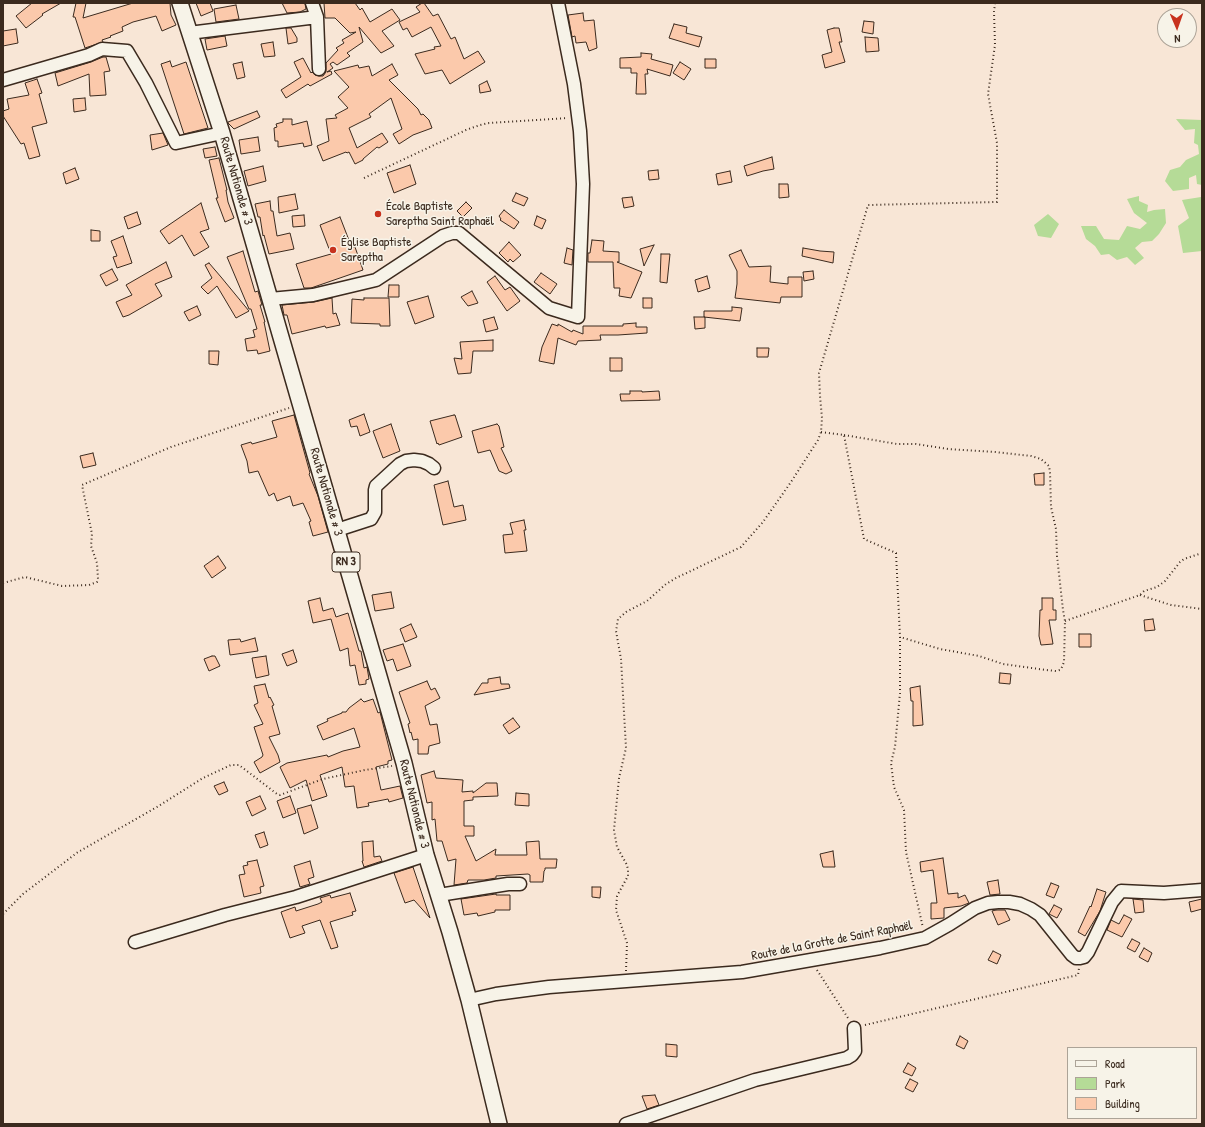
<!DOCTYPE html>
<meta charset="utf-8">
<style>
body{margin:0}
#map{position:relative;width:1205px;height:1127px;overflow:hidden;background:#f8e6d6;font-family:"Patrick Hand",sans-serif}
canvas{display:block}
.frame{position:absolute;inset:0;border:4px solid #3b2a1e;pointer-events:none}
.legend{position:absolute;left:1067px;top:1047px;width:130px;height:72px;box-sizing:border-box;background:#f7f3e8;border:1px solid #aca397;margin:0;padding:5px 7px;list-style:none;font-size:12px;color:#3b2a1e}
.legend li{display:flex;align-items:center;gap:8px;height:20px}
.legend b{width:20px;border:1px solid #aca397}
.north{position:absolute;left:1157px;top:8px;width:40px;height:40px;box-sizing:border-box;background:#f7f3e8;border:1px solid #aca397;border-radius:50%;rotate:178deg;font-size:11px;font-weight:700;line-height:16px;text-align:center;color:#3b2a1e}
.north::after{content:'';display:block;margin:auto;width:14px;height:18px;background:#c8321e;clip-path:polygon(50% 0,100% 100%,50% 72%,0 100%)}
</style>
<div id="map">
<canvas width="1205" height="1127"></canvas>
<div class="frame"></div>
<ul class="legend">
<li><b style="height:5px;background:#f7f3e8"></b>Road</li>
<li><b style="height:11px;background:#b5db97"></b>Park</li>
<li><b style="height:11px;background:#fbc9ab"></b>Building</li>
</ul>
<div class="north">N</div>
</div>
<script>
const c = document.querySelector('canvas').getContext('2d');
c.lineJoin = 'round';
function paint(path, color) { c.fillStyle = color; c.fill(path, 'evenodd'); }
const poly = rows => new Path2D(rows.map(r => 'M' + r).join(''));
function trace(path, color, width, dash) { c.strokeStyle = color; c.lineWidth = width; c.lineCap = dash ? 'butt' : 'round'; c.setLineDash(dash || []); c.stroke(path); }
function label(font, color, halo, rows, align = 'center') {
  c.font = font + ' "Patrick Hand",sans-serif'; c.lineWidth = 3; c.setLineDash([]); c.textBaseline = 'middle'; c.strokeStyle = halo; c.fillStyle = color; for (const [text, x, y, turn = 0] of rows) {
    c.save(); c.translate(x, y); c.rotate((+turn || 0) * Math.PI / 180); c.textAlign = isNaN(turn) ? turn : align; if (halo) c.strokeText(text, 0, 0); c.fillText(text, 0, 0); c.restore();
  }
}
paint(poly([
 [1176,119,1202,120,1202,185,1197,184,1196,175,1189,178,1189,189,1173,191,1165,181,1170,170,1180,167,1186,160,1199,154,1198,145,1194,143,1195,129,1185,130],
 [1139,196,1139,201,1148,205,1147,212,1154,210,1165,209,1166,223,1159,234,1152,241,1142,242,1135,248,1144,258,1135,265,1127,257,1117,260,1109,254,1101,255,1095,246,1086,239,1081,226,1096,226,1104,239,1119,240,1127,226,1140,229,1147,223,1134,213,1127,199],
 [1201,197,1202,199,1202,251,1183,253,1178,226,1189,218,1182,200],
 [1048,214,1059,224,1051,238,1038,236,1034,225]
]), '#b5db97');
const building = poly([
 [32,3,61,3,42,14,43,15,26,28,16,16,32,3],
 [76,3,86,3,83,18,133,3,170,3,171,15,176,25,162,31,156,16,133,22,122,27,123,31,110,36,111,37,102,40,103,42,85,48,75,17,73,17,76,3],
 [196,3,210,3,213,11,201,16,196,3],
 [282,3,305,3,306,9,300,12,287,13,282,3],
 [324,3,355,3,360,10,362,8,370,22,392,9,400,20,382,31,394,46,381,53,359,27,363,42,347,53,350,56,337,65,333,62,330,64,333,68,327,72,331,71,332,74,310,86,308,84,286,98,281,90,301,77,294,62,303,58,311,73,312,72,315,75,319,76,323,76,326,72,326,63,338,50,336,48,344,43,342,40,356,32,350,33,335,18,325,18,324,3],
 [422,3,424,3,433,16,438,14,451,39,455,37,464,59,478,51,485,62,450,84,442,70,425,74,415,54,435,49,434,47,441,46,431,27,412,37,407,28,403,30,399,22,420,12,416,7,422,3],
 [236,5,239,19,216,22,214,9,236,5],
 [583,13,584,21,594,20,597,48,589,51,586,42,576,43,575,36,572,37,568,15,583,13],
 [864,21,874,22,873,34,862,32,864,21],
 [674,24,687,27,686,33,702,37,699,47,669,38,674,24],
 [286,28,291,28,297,38,297,42,288,44,286,28],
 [834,28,839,28,842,42,839,42,845,62,825,68,822,55,832,52,827,30,834,28],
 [16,29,18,43,3,46,3,31,16,29],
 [225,36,227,46,207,50,205,39,225,36],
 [865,37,878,38,879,51,866,52,865,37],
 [273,42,275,56,264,57,261,44,273,42],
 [641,53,652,54,651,59,673,65,670,76,647,69,648,74,645,74,646,94,636,94,637,73,631,73,631,68,620,68,620,58,641,57,641,53],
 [103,57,106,57,110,71,104,72,106,95,90,96,89,74,58,86,55,73,91,62,103,57],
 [705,59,716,59,716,68,705,68,705,59],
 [170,61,172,67,186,62,208,128,184,134,161,64,170,61],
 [242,62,245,77,237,79,233,64,242,62],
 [680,62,691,69,684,80,673,73,680,62],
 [392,64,398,75,389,80,418,109,421,115,423,114,429,120,432,128,413,135,399,144,393,134,402,129,391,98,369,114,371,117,349,128,357,148,382,133,388,142,379,148,377,147,363,159,363,160,355,164,349,152,347,153,346,152,323,161,317,146,329,141,326,119,337,118,335,115,348,108,338,97,349,87,334,71,358,65,359,68,369,66,372,76,392,64],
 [37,79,42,93,39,94,47,123,32,127,40,156,29,159,24,143,21,144,3,116,3,111,9,109,7,99,29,95,25,83,37,79],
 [487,81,491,91,480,93,479,85,487,81],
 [85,98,86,110,74,112,73,99,85,98],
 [257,111,260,117,234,129,228,123,228,122,257,111],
 [283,119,292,119,292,125,307,121,312,145,304,147,303,143,278,147,278,141,275,141,274,128,277,127,276,124,283,122,283,119],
 [163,133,168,145,152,150,150,135,163,133],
 [258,137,260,151,241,154,239,140,258,137],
 [215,147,217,156,205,158,203,149,215,147],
 [772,157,774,169,763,171,747,176,744,166,772,157],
 [219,158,227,190,226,190,228,202,234,218,225,222,216,198,218,198,209,160,219,158],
 [410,165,416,184,394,193,387,173,410,165],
 [263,166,266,181,248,186,244,171,263,166],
 [75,168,79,179,66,184,63,173,75,168],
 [658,170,659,179,649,180,648,171,658,170],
 [730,171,732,182,718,185,716,174,730,171],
 [779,184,788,184,789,197,779,198,779,184],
 [516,193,528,198,524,206,512,201,516,193],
 [295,194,298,209,279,213,278,197,295,194],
 [632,197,634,206,624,208,622,198,632,197],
 [270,201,271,211,273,211,277,236,290,233,294,249,269,254,264,235,263,236,260,217,258,217,255,204,270,201],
 [466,202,472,208,463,217,457,211,466,202],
 [201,203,209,229,200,232,209,247,194,256,182,235,169,244,160,231,201,203],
 [504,210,519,222,514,229,500,220,501,219,499,216,504,210],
 [137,212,141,224,128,229,124,217,137,212],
 [304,215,305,226,293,227,292,216,304,215],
 [537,216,546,220,542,229,534,225,537,216],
 [340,217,352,248,355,247,363,270,311,288,304,288,296,264,331,254,320,225,340,217],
 [91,230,100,231,100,241,91,241,91,230],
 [123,236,132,263,117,268,113,257,117,256,111,241,123,236],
 [592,240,604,241,603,251,619,252,619,262,617,262,642,272,631,298,619,296,620,288,614,288,613,262,588,262,588,253,590,253,592,240],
 [509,242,521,255,513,262,510,259,508,262,499,253,509,242],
 [654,245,644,266,640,249,654,245],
 [567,248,573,250,572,265,564,263,567,248],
 [803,248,820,251,834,252,833,263,802,256,803,248],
 [741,250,749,267,771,266,770,282,788,284,788,277,802,277,802,297,781,297,780,303,735,298,737,284,737,271,729,255,741,250],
 [243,251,255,292,258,291,262,305,260,305,265,322,264,322,270,351,258,354,257,350,247,351,245,339,255,337,253,330,257,329,251,309,249,309,227,257,243,251],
 [661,254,670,254,667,283,660,282,661,254],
 [166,262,172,277,155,284,162,296,129,315,123,317,116,302,132,295,126,285,166,262],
 [209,263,221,277,249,311,236,318,217,286,208,294,201,287,212,278,205,265,209,263],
 [112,269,118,280,106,286,100,275,112,269],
 [813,271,814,279,804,281,803,272,813,271],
 [541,273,557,284,550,294,534,282,541,273],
 [495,276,505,290,510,287,520,301,507,311,487,282,495,276],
 [707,276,710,288,698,292,695,280,707,276],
 [389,285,399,285,399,297,388,297,389,285],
 [472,291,478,303,468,306,461,297,472,291],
 [428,296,434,317,415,324,407,302,428,296],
 [332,298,333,314,336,313,340,325,326,328,325,326,292,334,287,315,284,315,282,305,314,302,332,298],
 [364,298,389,298,390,326,380,326,380,324,351,323,352,299,364,300,364,298],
 [643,298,652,298,652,308,643,308,643,298],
 [197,306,201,315,189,321,184,312,197,306],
 [732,307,742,308,740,321,704,317,704,311,732,311,732,307],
 [494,317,498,329,486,332,483,320,494,317],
 [694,317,705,317,705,328,695,329,694,317],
 [636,323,636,327,647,327,647,333,618,335,600,335,601,340,578,341,576,345,558,338,554,364,539,361,542,347,552,324,558,326,558,324,572,332,573,330,583,334,583,326,623,326,623,324,636,323],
 [493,340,493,351,473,351,471,373,458,374,454,358,462,359,460,342,493,340],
 [757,348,769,348,768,357,757,357,757,348],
 [209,351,219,351,218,365,209,364,209,351],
 [610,358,622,358,622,371,610,371,610,358],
 [630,391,642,391,642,392,659,391,660,400,621,401,620,394,630,394,630,391],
 [364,414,370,432,360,436,357,426,351,427,349,420,364,414],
 [294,415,310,473,309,474,318,496,328,532,313,536,309,522,311,521,303,503,293,506,290,496,277,501,274,493,269,496,258,471,249,473,247,461,241,445,251,442,252,444,277,437,272,421,294,415],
 [454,415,455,415,462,437,439,445,438,443,437,444,430,421,454,415],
 [391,424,400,451,383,458,373,431,391,424],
 [497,424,499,426,504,447,501,448,512,471,506,474,499,471,490,450,478,453,472,431,497,424],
 [93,453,96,465,83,468,80,456,93,453],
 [1044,473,1044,485,1035,485,1034,474,1044,473],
 [448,481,454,507,463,505,466,520,443,525,434,485,448,481],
 [524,520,526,530,524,530,527,551,505,553,503,535,513,534,510,523,524,520],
 [218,556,226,568,212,578,204,566,218,556],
 [391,592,394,608,375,611,372,595,391,592],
 [320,598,323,611,333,608,336,617,348,613,359,651,361,651,364,668,367,667,369,679,366,680,366,684,359,685,355,665,350,666,348,648,340,651,331,619,313,623,308,601,320,598],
 [1042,598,1053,598,1053,610,1056,610,1056,620,1049,620,1053,644,1041,645,1039,636,1040,610,1042,610,1042,598],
 [1153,619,1155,630,1145,631,1144,620,1153,619],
 [411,624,417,637,405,642,400,629,411,624],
 [1079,634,1091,634,1091,647,1079,647,1079,634],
 [255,638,258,651,230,655,228,640,240,639,241,642,255,638],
 [403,644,411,666,397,671,393,659,387,661,383,650,403,644],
 [293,650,297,662,287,666,282,654,293,650],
 [212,656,215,656,220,666,209,671,204,659,212,656],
 [266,656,269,675,256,678,252,658,266,656],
 [1000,673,1011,674,1010,684,999,683,1000,673],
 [500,677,501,684,509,684,510,688,474,695,482,683,488,683,488,679,500,677],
 [427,681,431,690,435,688,440,698,425,706,430,725,437,724,440,743,429,746,428,754,418,754,418,739,413,740,411,732,410,733,408,724,410,723,399,692,427,681],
 [265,684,269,698,270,697,274,705,272,706,280,734,269,737,278,755,280,762,260,773,254,762,262,757,263,755,254,727,263,724,254,705,258,703,254,686,265,684],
 [920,686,923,725,913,726,913,701,911,701,910,688,920,686],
 [361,699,364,702,373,699,378,713,380,712,392,760,388,761,388,764,376,767,381,790,400,786,403,798,389,802,388,799,368,803,369,806,357,808,354,786,345,787,342,767,320,775,327,796,312,801,306,780,290,788,280,767,287,763,327,755,328,757,343,751,360,747,354,728,323,740,317,726,328,721,327,719,342,713,342,712,346,712,349,708,361,699],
 [513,718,520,727,509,734,503,725,513,718],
 [434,771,436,778,463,780,462,792,473,791,473,793,486,783,497,783,498,796,473,797,473,800,464,801,464,826,474,826,474,836,465,836,476,861,496,849,495,855,527,855,526,842,539,841,540,859,557,859,556,868,545,868,545,870,544,871,543,882,530,882,530,875,528,874,496,876,496,878,484,880,468,880,467,883,454,885,456,859,448,861,442,841,437,841,435,819,432,820,432,802,427,803,421,775,434,771],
 [224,782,228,791,219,795,214,786,224,782],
 [516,793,529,794,529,806,515,805,516,793],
 [260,796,266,809,252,816,246,802,260,796],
 [290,796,296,813,283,818,277,801,290,796],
 [311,805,318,828,304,834,297,809,311,805],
 [264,832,268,845,260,848,255,835,264,832],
 [373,841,374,857,380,856,382,861,364,867,362,861,363,861,362,842,373,841],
 [833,851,835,867,823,867,820,854,833,851],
 [943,858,948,894,958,893,958,898,965,895,969,903,961,906,944,908,944,918,931,919,931,903,937,903,933,870,921,872,920,862,943,858],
 [257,860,264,886,260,887,261,893,244,897,239,875,245,874,243,866,248,865,247,862,257,860],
 [310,861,314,877,308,879,310,884,300,887,294,866,310,861],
 [413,867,430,918,414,900,405,903,394,873,413,867],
 [998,880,1000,894,990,895,987,882,998,880],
 [1051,883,1059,886,1054,898,1046,895,1051,883],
 [592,887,601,887,600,898,592,897,592,887],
 [1097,889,1106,892,1100,911,1085,936,1078,932,1090,906,1091,907,1097,889],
 [350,893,356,911,352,912,353,915,330,922,338,947,331,949,320,920,302,926,305,933,290,938,281,912,295,907,296,911,318,904,322,902,320,898,330,895,331,898,350,893],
 [496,894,496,895,510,895,510,910,495,910,495,912,478,916,477,913,464,915,461,899,496,894],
 [1133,899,1143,900,1144,912,1135,913,1133,899],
 [1202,899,1202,909,1191,912,1189,902,1202,899],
 [1054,905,1062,909,1057,918,1049,914,1054,905],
 [996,910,1005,910,1010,920,998,925,992,911,996,910],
 [1124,915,1132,919,1122,937,1107,930,1111,920,1119,924,1124,915],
 [1132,939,1140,943,1135,952,1127,948,1132,939],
 [1144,948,1152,953,1148,962,1139,957,1144,948],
 [993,951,1001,955,997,964,988,960,993,951],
 [960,1036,968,1041,964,1049,956,1045,960,1036],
 [666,1044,677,1045,677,1057,666,1056,666,1044],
 [908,1063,916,1068,912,1076,903,1072,908,1063],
 [910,1079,918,1083,913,1092,905,1088,910,1079],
 [655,1095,659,1105,647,1109,642,1096,655,1095]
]);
paint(building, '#fbc9ab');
trace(building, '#3b2a1e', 1);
const minor = poly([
 [312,3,317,17,319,69],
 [189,33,317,17],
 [3,80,89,55,102,49,127,51,146,83,176,143,222,133],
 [270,299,313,295,376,280,443,236,452,233,459,233,549,308,578,317,583,184,580,131,574,84,558,3],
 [337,530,371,519,375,512,375,490,376,486,400,464,406,461,414,460,422,461,429,464,434,468],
 [439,895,508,884,520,884],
 [135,942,225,915,296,897,426,855],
 [469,1000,496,994,549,987,742,972,880,948,925,938,950,924,975,908,988,903,998,902,1009,902,1020,904,1031,909,1040,915,1072,955,1076,958,1080,958,1084,957,1088,952,1112,902,1121,891,1164,893,1202,890],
 [626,1124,755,1080,847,1058,852,1055,855,1051,854,1028]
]);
const major = poly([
 [180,3,222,133,404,763,426,855,450,932,469,1000,499,1124]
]);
trace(minor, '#3b2a1e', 15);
trace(major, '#3b2a1e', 18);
trace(poly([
 [364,178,466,130,480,125,489,123,567,118],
 [821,432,844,435,864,539,896,553,900,637,900,693,895,747,891,763,894,787,904,810,906,852,923,928],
 [844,435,897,444,916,444,948,449,995,452,1031,456,1041,459,1049,466,1050,472,1051,507,1056,529,1057,556,1063,610,1065,621,1064,662,1062,667,1060,670,1056,671,1046,670,1003,664,979,656,940,649,900,637],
 [3,583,25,577,62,586,89,585,97,582,98,579,97,563,91,546,92,534,82,485,171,447,289,408],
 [1140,595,1171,605,1202,609],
 [1065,621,1140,595,1144,591,1157,587,1165,581,1180,562,1184,559,1202,553],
 [3,914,23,894,78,852,157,807,203,778,231,765,239,765,277,794,280,795,323,779,365,770,392,766],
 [817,970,848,1018],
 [626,971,627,943,616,910,617,896,628,876,628,870,627,865,617,847,614,830,619,778,626,748,621,659,616,631,618,619,626,612,647,601,666,584,676,578,741,547,763,522,791,482,818,440,821,432,822,418,820,396,819,373,868,205,997,202,997,143,988,94,995,45,994,12,995,3],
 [865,1025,1078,975,1079,968]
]), '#3b2a1e', 2, [1, 3]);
trace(minor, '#f7f3e8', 12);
trace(major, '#f7f3e8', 15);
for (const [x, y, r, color] of [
 [378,214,4,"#c8321e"],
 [333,250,4,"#c8321e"]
]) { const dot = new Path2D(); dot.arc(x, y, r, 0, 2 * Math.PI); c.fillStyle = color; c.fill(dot); trace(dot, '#f7f3e8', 1.5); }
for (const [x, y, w] of [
 [346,562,28]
]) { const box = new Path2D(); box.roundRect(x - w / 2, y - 10, w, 20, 3); c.fillStyle = '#f7f3e8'; c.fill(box); trace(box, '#3b2a1e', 1); }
label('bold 12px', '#3b2a1e', null, [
 ["RN 3",346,562]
]);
label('13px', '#3b2a1e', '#f7f3e8', [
 ["Route Nationale # 3",236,181,74],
 ["Route Nationale # 3",326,492,74],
 ["Route Nationale # 3",414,804,76],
 ["Route de la Grotte de Saint Raphaël",832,941,-11]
]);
label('13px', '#3b2a1e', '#f7f3e8', [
 ["École Baptiste",386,207],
 ["Sareptha Saint Raphaël",386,222],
 ["Église Baptiste",341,243],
 ["Sareptha",341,258]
], 'left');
</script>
